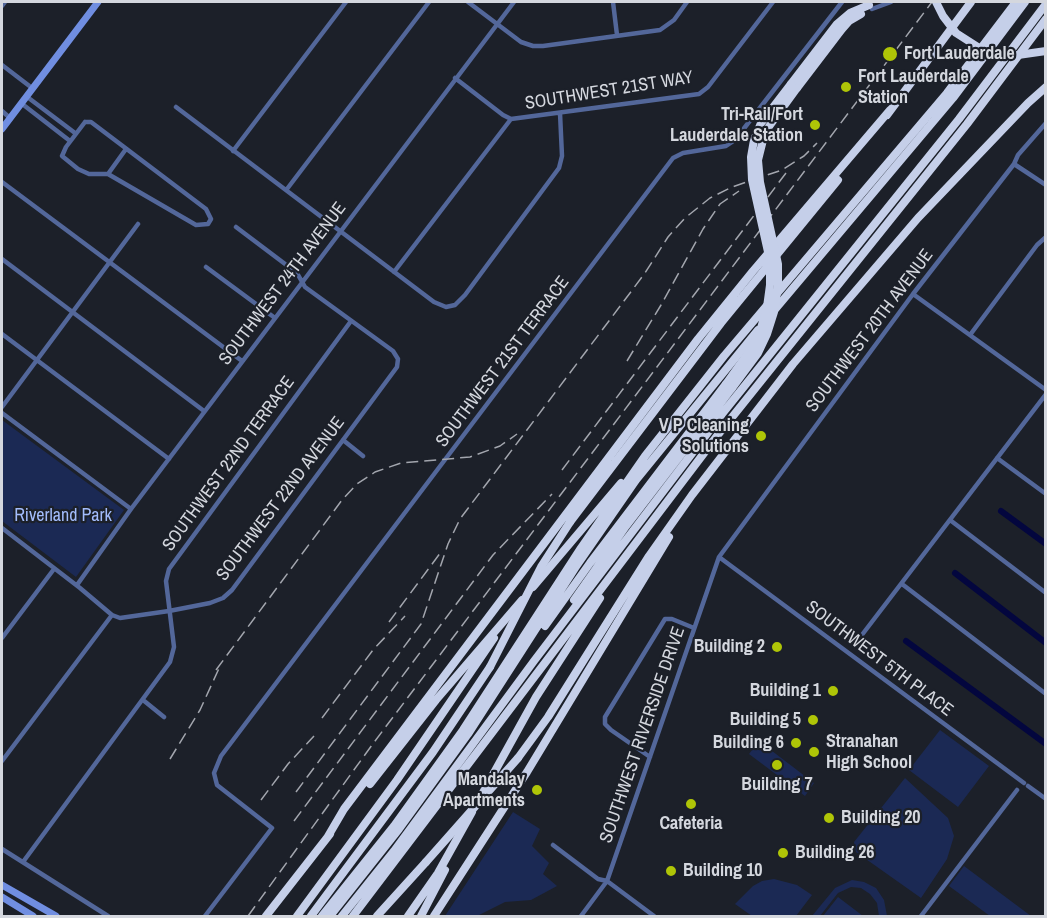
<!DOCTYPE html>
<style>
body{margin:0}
#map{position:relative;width:1047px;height:918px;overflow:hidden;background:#1c2029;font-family:"Archivo Narrow",sans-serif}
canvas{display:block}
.frame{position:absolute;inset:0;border:3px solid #d4d7de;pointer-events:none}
</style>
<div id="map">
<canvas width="1047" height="918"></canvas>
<div class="frame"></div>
</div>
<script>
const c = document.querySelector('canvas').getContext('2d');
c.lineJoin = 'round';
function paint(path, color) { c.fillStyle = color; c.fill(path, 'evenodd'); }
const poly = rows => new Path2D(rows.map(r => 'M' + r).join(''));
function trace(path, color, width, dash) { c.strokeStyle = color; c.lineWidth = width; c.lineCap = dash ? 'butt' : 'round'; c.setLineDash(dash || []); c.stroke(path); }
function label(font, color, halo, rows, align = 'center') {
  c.font = font + ' "Archivo Narrow",sans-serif'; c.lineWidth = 4.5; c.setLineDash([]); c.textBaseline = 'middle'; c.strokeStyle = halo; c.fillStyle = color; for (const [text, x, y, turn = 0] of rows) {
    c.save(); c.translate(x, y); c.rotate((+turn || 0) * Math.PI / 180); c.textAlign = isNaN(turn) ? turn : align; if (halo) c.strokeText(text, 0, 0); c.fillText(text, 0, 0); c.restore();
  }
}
paint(poly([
 [2,420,124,510,76,577,2,521],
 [940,730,989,766,958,807,909,770],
 [759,741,814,783,805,796,749,754],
 [905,778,948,818,954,836,947,859,921,898,856,852,854,842],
 [513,812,540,829,532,846,549,863,543,874,557,886,531,900,505,902,477,916,445,916],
 [964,866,1031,916,990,916,949,886],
 [774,879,797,885,812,895,796,916,752,916,735,904,753,886,762,881],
 [852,880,864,882,876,888,884,900,887,916,879,916,877,903,870,894,861,888,851,887,838,893,820,916,812,916,835,888],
 [838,897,863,916,823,916]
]), '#1b2954');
trace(poly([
 [1001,511,1046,544],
 [955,573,1046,643],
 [906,641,1046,744]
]), '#03063e', 6);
trace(poly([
 [468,2,521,42,533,46,543,46,660,30,674,20,687,2],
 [613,2,617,35],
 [2,6,5,2],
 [872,9,891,2],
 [2,65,32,88],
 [455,78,503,115,511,119,699,94,708,87,773,2],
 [26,96,75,133],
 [21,103,70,141],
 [176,107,434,302,446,307,455,305,465,295,559,168,562,156,560,113],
 [2,111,10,118],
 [85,122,91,122,206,209,211,219,208,224,196,225,108,174,89,174,78,169,62,156,66,147,85,122],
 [233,151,346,2],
 [1014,164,1046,185],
 [108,174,126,149],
 [2,182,242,361],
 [287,189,429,2],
 [2,259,204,411],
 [206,267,275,318],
 [394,272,511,119],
 [913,294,1046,390],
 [2,334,169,459],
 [970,335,1037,245,1046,237],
 [2,407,138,224],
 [2,413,131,509],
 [343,440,363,456],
 [997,458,1046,494],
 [950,520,1046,593],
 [2,528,80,588,112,615],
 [719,557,1024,783],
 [902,584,1046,694],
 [77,585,131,509,514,2],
 [2,638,54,569],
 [855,644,1046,394],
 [143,700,164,717],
 [650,757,611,730,605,724,605,717,665,619,672,619,694,628],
 [2,761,112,615,120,618,169,611,210,603,223,598,232,590,397,367,398,359,393,351,305,287,297,273,236,227],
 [1028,786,1046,799],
 [553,845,598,879,607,881,654,916],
 [2,849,108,916],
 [23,862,170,662,174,647,166,581,169,569,351,321],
 [205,916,272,828,217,785,214,773,221,756,673,158,683,153,726,146,735,140,842,2],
 [581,916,607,881,719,557,913,294,1014,164,1018,155,1046,123],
 [921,916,1017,790]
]), '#53679a', 4.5);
trace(poly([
 [2,129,98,2],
 [2,885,56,916],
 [2,897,33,916]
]), '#708ee1', 7);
trace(poly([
 [791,84,837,24,850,13,869,5],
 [797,88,842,29,849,21,861,14],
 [887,115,971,2],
 [772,313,953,98,1025,2],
 [570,522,721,323,838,180],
 [533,587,621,483],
 [574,600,626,526,732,388],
 [545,626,590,563,726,384],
 [518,758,548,717,649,556,692,495,793,364,918,218,1028,103,1046,87],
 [370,784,436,700,522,600],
 [480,798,536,697,600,598],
 [327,838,344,809,698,339,753,271,890,110],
 [266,916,330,834],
 [297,916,397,780,494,638],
 [311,916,433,752,490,667],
 [322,916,394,826,463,730,581,548,645,456,724,356,947,93,1016,2],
 [330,916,399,829,468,734,575,568,636,480,758,330],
 [342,916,394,851,534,661,722,414,959,119,1046,4],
 [353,916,717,436,967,124,1046,19],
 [377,916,426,862],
 [408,916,438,873,472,812],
 [421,916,445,870],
 [434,916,527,772,669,537]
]), '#c5cfe9', 8);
trace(poly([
 [627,361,661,305,703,229,720,204,739,191],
 [562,470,789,169],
 [389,622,441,552],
 [216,670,342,500,357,484,375,472,401,463,470,457,500,446,517,434],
 [322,718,373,650,405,616],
 [170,759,200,710,221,664],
 [296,792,421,624,448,544,460,519,645,273,668,237,685,218,710,198,732,187,782,170,804,156,817,143],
 [261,800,288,764,314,736],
 [294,821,493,555,552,494],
 [248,916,372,745,932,2]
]), '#a3a6ae', 1.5, [12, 6]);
trace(poly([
 [936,2,943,16,956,33,981,49,1011,56,1046,51],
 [726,384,751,349,761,328,767,307,770,285,770,261,752,180,751,157,754,140,761,123,791,84],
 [732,388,758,353,767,334,774,312,778,286,778,264,760,182,758,160,765,132,797,88],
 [490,667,541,567,570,522],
 [426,862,518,758]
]), '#c5cfe9', 8);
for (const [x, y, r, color] of [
 [890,54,8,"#afc507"],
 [846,87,6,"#afc507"],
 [815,125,6,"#afc507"],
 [761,436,6,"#afc507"],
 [777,647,6,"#afc507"],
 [833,691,6,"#afc507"],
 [813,720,6,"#afc507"],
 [796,743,6,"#afc507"],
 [814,752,6,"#afc507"],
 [777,765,6,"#afc507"],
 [537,790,6,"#afc507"],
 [691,804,6,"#afc507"],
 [829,818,6,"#afc507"],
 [783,853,6,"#afc507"],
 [671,871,6,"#afc507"]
]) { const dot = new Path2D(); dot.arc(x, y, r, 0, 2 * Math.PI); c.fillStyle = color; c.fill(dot); trace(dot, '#1c2029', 2); }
label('bold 18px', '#d4d7de', '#1c2029', [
 ["Fort Lauderdale",904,54,"left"],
 ["Fort Lauderdale",858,77,"left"],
 ["Station",858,98,"left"],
 ["Tri-Rail/Fort",803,115],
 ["Lauderdale Station",803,136],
 ["V P Cleaning",749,426],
 ["Solutions",749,447],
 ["Building 2",765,647],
 ["Building 1",821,691],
 ["Building 5",801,720],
 ["Stranahan",826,742,"left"],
 ["High School",826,763,"left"],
 ["Building 6",784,743],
 ["Mandalay",525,780],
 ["Apartments",525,801],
 ["Building 7",777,785,"center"],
 ["Building 20",841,818,"left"],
 ["Cafeteria",691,824,"center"],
 ["Building 26",795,853,"left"],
 ["Building 10",683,871,"left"]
], 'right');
label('18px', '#d4d7de', '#1c2029', [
 ["SOUTHWEST 21ST WAY",609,91,-9],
 ["SOUTHWEST 24TH AVENUE",283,284,-53],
 ["SOUTHWEST 20TH AVENUE",870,331,-53],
 ["SOUTHWEST 21ST TERRACE",503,362,-53],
 ["SOUTHWEST 22ND TERRACE",229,464,-54],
 ["SOUTHWEST 22ND AVENUE",281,499,-53],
 ["SOUTHWEST 5TH PLACE",879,659,37],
 ["SOUTHWEST RIVERSIDE DRIVE",643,735,-71]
]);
label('18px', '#a3bcfc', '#1c2029', [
 ["Riverland Park",63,516]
]);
</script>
